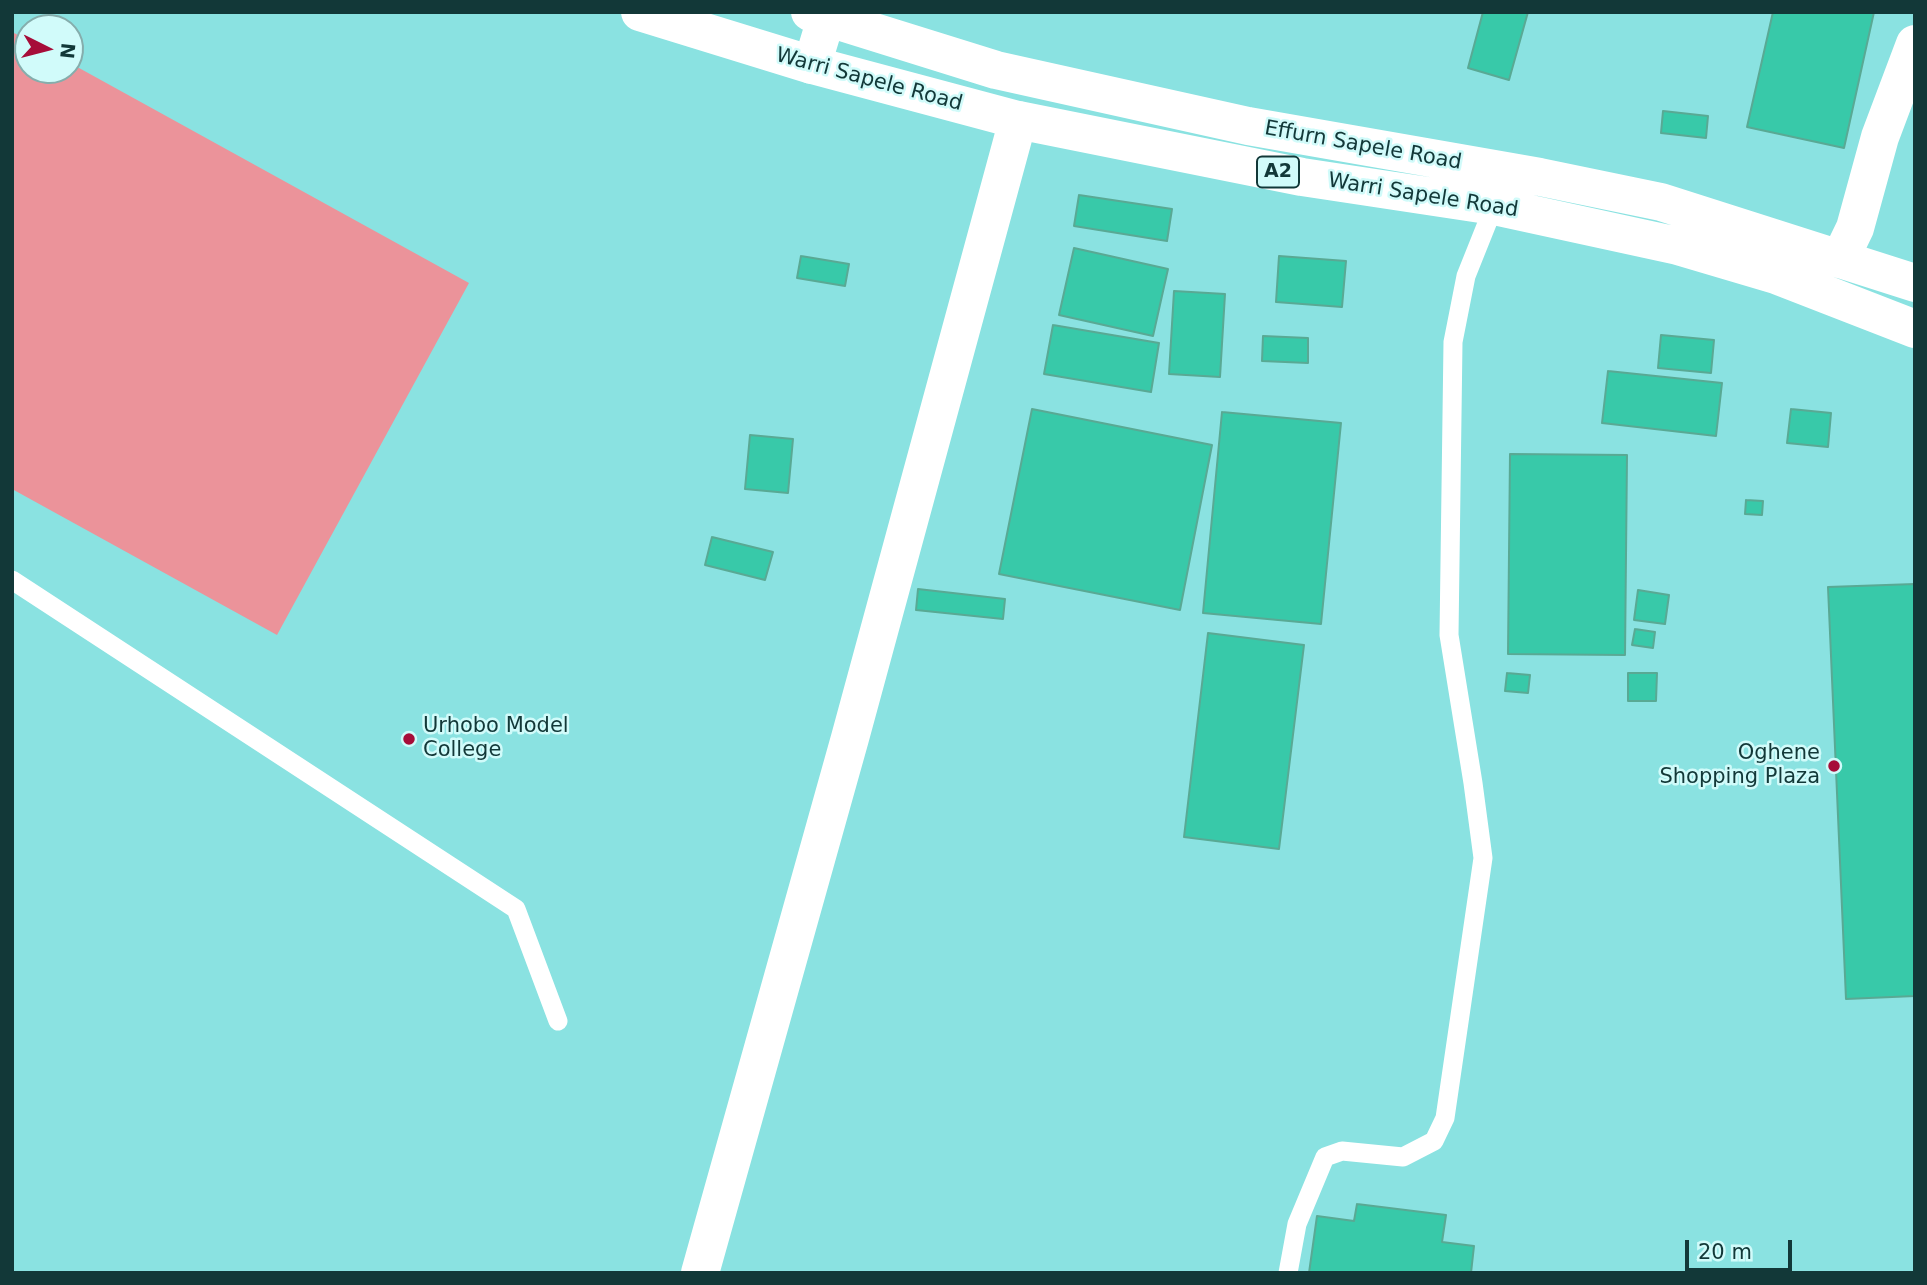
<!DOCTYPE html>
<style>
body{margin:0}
#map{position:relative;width:1927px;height:1285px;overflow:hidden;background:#8ae2e1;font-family:"DejaVu Sans",sans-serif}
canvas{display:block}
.frame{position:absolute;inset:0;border:14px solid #123838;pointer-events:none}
.north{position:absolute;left:14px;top:14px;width:70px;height:70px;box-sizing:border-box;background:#d1fbfa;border:2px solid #85adac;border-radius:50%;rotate:96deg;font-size:19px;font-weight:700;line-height:28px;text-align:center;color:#123838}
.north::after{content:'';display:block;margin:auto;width:24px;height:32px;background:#a60d39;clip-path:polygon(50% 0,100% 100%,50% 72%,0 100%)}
.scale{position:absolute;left:1685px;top:1240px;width:107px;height:32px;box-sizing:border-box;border:4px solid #123838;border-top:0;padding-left:9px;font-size:21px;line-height:24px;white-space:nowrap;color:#123838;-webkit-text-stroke:5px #d1fbfa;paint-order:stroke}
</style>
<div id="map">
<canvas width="1927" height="1285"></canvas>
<div class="frame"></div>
<div class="north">N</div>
<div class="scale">20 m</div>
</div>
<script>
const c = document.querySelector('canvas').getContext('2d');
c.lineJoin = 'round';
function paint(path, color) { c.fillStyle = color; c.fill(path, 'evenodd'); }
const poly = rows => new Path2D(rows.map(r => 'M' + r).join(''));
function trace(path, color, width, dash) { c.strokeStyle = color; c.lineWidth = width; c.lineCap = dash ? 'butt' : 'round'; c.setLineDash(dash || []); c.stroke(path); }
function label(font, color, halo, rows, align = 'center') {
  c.font = font + ' "DejaVu Sans",sans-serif'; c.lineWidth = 5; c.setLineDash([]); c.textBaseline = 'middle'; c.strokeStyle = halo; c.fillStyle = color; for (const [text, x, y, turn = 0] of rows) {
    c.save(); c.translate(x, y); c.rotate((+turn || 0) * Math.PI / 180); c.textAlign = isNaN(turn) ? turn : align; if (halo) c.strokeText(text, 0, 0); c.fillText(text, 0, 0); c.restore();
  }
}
paint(poly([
 [12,32,28,40,28,70,70,70,70,63,469,283,277,635,12,489]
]), '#eb939a');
const building = poly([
 [1483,12,1528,12,1509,80,1468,68,1483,12],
 [1773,12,1874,12,1844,148,1747,127,1773,12],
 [1663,111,1708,116,1706,138,1661,133,1663,111],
 [1079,195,1172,209,1167,241,1074,226,1079,195],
 [1074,248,1168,269,1153,336,1059,315,1074,248],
 [801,256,849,264,845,286,797,278,801,256],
 [1279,256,1346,261,1342,307,1276,302,1279,256],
 [1174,291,1225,294,1220,377,1169,374,1174,291],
 [1053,325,1159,343,1151,392,1044,374,1053,325],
 [1661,335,1714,340,1711,373,1658,368,1661,335],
 [1263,336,1308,338,1308,363,1262,361,1263,336],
 [1608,371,1722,383,1716,436,1602,423,1608,371],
 [1032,409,1212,445,1180,610,999,574,1032,409],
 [1791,409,1831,413,1828,447,1787,443,1791,409],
 [1222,412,1341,423,1321,624,1203,613,1222,412],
 [750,435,793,439,788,493,745,489,750,435],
 [1510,454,1627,455,1625,655,1508,654,1510,454],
 [1746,500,1763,501,1762,515,1745,514,1746,500],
 [712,537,773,552,765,580,705,565,712,537],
 [1915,584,1915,996,1846,999,1828,587,1915,584],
 [918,589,1005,599,1003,619,916,610,918,589],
 [1638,590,1669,595,1665,624,1634,620,1638,590],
 [1635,629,1655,632,1653,648,1632,645,1635,629],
 [1208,633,1304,645,1279,849,1184,837,1208,633],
 [1507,673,1530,675,1528,693,1505,691,1507,673],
 [1628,673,1657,673,1656,701,1628,701,1628,673],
 [1357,1204,1446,1215,1442,1242,1474,1246,1471,1273,1309,1273,1317,1216,1354,1221,1357,1204]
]);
paint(building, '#38c9a9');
trace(building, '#59a994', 2);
trace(poly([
 [12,580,516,909,558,1021],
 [1288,1273,1297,1224,1325,1157,1342,1151,1403,1157,1434,1141,1445,1118,1483,858,1473,783,1449,635,1453,342,1466,276,1494,206]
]), '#fff', 19);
trace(poly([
 [812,65,828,12],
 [1840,259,1855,228,1880,137,1915,44],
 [700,1273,850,738,1018,120]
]), '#fff', 38);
trace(poly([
 [640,12,812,65,1018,120,1302,177,1494,206,1678,246,1776,275,1915,329],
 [810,12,996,70,1248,126,1540,177,1661,202,1915,283]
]), '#fff', 38);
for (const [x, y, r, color] of [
 [409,739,7,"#a60d39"],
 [1834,766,7,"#a60d39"]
]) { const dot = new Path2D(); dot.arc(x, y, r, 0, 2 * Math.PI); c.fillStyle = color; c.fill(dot); trace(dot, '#d1fbfa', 2.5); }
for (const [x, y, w] of [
 [1278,172,42]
]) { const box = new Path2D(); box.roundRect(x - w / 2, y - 15.5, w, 31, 5); c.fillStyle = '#d1fbfa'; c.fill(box); trace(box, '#123838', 2); }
label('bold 19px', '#123838', null, [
 ["A2",1278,172]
]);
label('21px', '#123838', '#d1fbfa', [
 ["Warri Sapele Road",869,80,15],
 ["Effurn Sapele Road",1363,146,10],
 ["Warri Sapele Road",1423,196,9]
]);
label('21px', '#123838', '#d1fbfa', [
 ["Urhobo Model",423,727],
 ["College",423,751],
 ["Oghene",1820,754,"right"],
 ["Shopping Plaza",1820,778,"right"]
], 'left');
</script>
